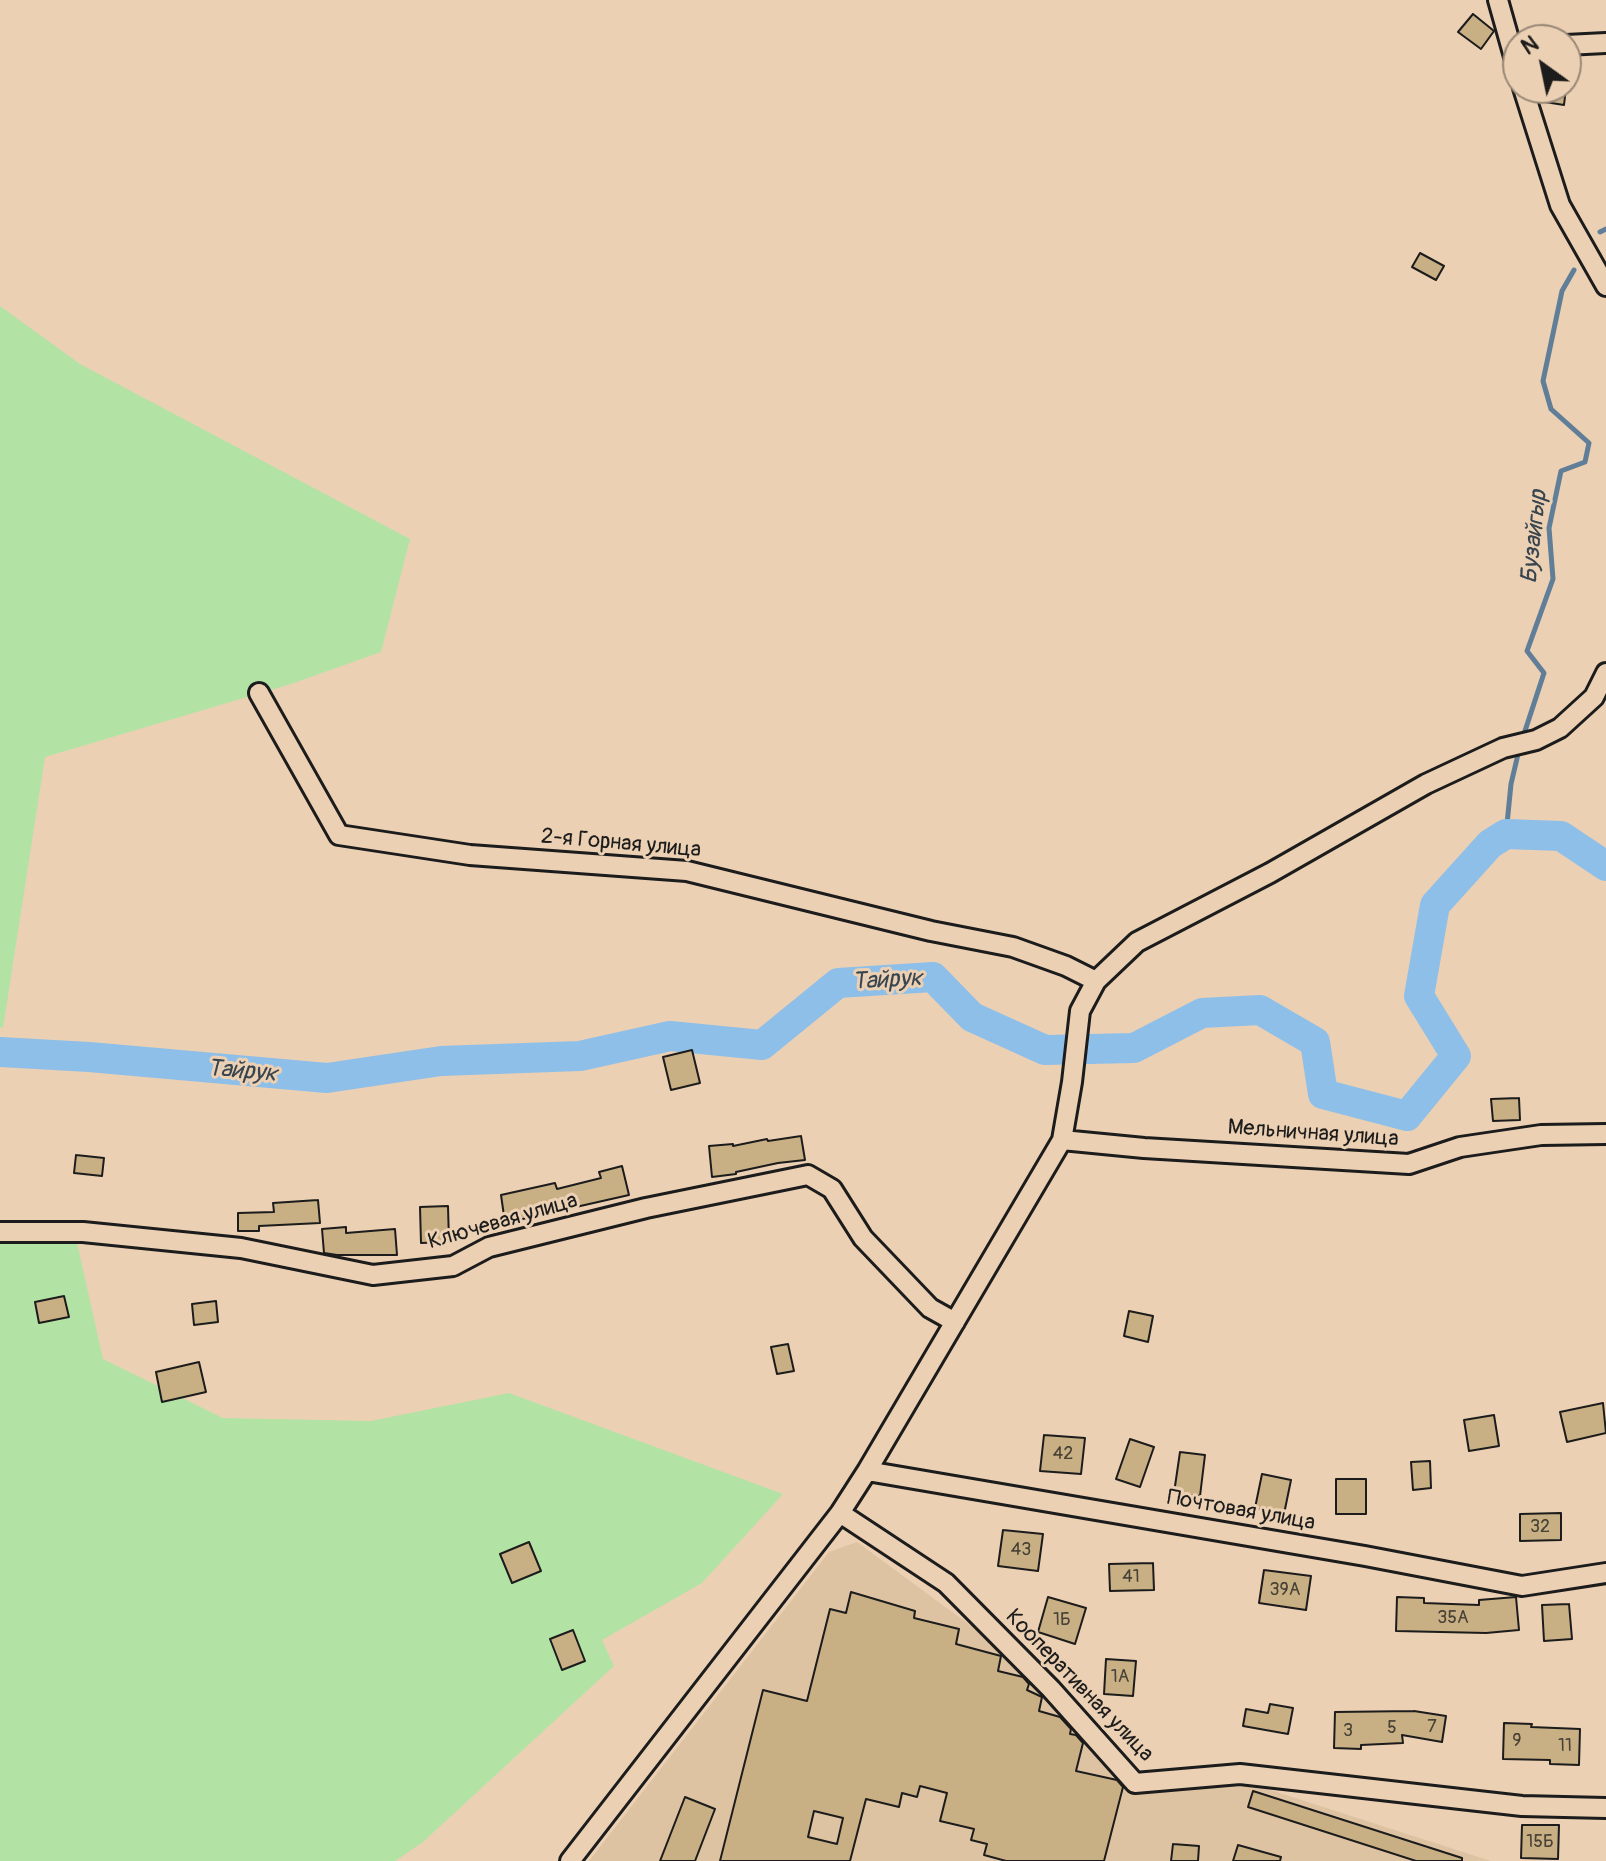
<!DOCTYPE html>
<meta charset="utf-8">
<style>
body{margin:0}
#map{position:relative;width:1606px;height:1861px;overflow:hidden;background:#ecd0b3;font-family:Pangolin,sans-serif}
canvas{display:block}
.north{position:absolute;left:1502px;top:24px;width:80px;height:80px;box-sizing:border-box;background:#ecd0b3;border:2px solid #987;border-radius:50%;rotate:327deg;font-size:22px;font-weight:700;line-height:32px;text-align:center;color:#1c1c1c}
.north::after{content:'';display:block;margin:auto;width:28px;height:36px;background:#1c1c1c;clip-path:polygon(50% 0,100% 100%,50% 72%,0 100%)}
</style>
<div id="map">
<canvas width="1606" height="1861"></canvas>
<div class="north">N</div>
</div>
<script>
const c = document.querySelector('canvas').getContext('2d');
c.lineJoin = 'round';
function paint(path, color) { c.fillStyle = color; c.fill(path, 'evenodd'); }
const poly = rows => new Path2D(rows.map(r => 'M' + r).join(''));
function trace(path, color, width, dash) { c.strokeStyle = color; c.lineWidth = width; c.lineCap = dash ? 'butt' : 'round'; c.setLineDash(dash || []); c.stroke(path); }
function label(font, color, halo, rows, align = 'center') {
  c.font = font + ' Pangolin,sans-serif'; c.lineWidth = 6; c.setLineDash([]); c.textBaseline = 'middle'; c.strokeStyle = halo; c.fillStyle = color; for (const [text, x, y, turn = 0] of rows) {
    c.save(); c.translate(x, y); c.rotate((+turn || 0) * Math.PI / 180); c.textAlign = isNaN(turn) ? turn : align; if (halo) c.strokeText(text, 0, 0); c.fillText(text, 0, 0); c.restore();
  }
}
paint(poly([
 [857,1542,1012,1656,1133,1791,1255,1785,1491,1861,589,1861,829,1552]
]), '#dec3a2');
paint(poly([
 [0,306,80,364,410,539,381,652,291,684,45,757,3,1028,0,1027],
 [0,1238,76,1238,103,1359,223,1418,371,1421,509,1393,783,1494,702,1583,602,1640,614,1666,423,1842,395,1861,0,1861]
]), '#b2e3a4');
trace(poly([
 [1600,232,1606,229],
 [1522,740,1544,673,1527,651,1553,579,1549,528,1561,471,1585,462,1589,443,1551,409,1543,381,1562,291,1574,270],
 [1506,834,1511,784,1519,750]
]), '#607e97', 5);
trace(poly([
 [0,1052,89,1057,327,1078,441,1061,580,1056,670,1036,762,1045,838,983,933,977,972,1017,1045,1050,1134,1048,1202,1013,1260,1010,1315,1042,1323,1094,1407,1116,1456,1056,1419,996,1435,905,1490,844,1506,834,1561,836,1606,866]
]), '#8dbfe9', 30);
const building = poly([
 [1473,14,1494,31,1481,49,1458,32,1473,14],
 [1548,88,1566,88,1564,105,1545,102,1548,88],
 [1420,253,1444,266,1436,280,1412,267,1420,253],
 [692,1050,700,1083,671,1090,663,1057,692,1050],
 [1519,1098,1520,1120,1493,1121,1491,1099,1519,1098],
 [801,1136,805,1160,778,1163,736,1172,736,1174,712,1177,709,1146,733,1144,733,1146,767,1139,768,1141,801,1136],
 [76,1155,104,1158,102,1176,74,1173,76,1155],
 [622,1166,629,1195,505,1223,501,1195,555,1183,557,1189,601,1178,599,1172,622,1166],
 [318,1200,320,1223,259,1226,259,1231,238,1231,238,1213,274,1212,273,1203,318,1200],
 [448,1206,449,1242,421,1243,420,1207,448,1206],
 [346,1227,346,1233,395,1229,397,1255,337,1255,324,1253,322,1229,346,1227],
 [64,1296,69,1317,39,1323,35,1302,64,1296],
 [216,1301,218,1322,194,1325,192,1304,216,1301],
 [1129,1311,1153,1316,1148,1342,1124,1336,1129,1311],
 [788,1344,794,1371,777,1374,771,1347,788,1344],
 [199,1362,206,1392,162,1402,156,1372,199,1362],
 [1603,1403,1606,1433,1567,1442,1560,1412,1603,1403],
 [1494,1415,1499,1446,1469,1451,1464,1420,1494,1415],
 [1044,1435,1085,1438,1081,1474,1040,1471,1044,1435],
 [1130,1439,1154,1447,1140,1487,1116,1479,1130,1439],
 [1180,1452,1205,1455,1200,1496,1174,1493,1180,1452],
 [1430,1461,1431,1488,1413,1490,1411,1462,1430,1461],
 [1262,1474,1291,1480,1284,1514,1255,1508,1262,1474],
 [1336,1479,1366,1479,1366,1514,1336,1514,1336,1479],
 [1561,1513,1561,1540,1520,1541,1520,1514,1561,1513],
 [1003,1530,1043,1534,1038,1571,998,1566,1003,1530],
 [529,1542,541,1571,512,1583,500,1554,529,1542],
 [1153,1563,1154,1590,1110,1591,1109,1564,1153,1563],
 [1264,1570,1311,1576,1306,1610,1259,1603,1264,1570],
 [851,1592,915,1611,914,1618,959,1629,956,1644,1001,1656,998,1671,1023,1677,1029,1684,1027,1690,1042,1697,1039,1711,1060,1717,1071,1729,1070,1734,1076,1735,1083,1743,1076,1771,1117,1780,1123,1787,1104,1861,1006,1861,984,1855,987,1844,971,1840,974,1829,940,1821,947,1793,920,1786,917,1797,902,1793,899,1807,866,1799,850,1861,720,1861,763,1690,807,1701,830,1609,846,1613,851,1592],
 [814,1811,843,1818,837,1844,808,1837,814,1811],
 [1048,1597,1086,1608,1075,1644,1038,1632,1048,1597],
 [1397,1597,1424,1598,1424,1603,1479,1605,1479,1600,1516,1597,1519,1630,1486,1633,1396,1631,1397,1597],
 [1569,1604,1572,1639,1544,1641,1542,1605,1569,1604],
 [573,1630,585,1661,562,1670,550,1639,573,1630],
 [1106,1659,1136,1661,1133,1696,1104,1694,1106,1659],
 [1270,1704,1293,1708,1288,1734,1243,1726,1246,1709,1268,1713,1270,1704],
 [1414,1711,1446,1716,1442,1742,1402,1735,1403,1743,1361,1745,1361,1749,1334,1748,1335,1712,1414,1711],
 [1504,1723,1532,1724,1531,1727,1580,1729,1579,1765,1550,1764,1550,1760,1503,1759,1504,1723],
 [1253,1791,1462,1858,1462,1861,1416,1861,1248,1807,1253,1791],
 [685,1797,715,1809,695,1861,660,1861,685,1797],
 [1522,1825,1559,1825,1558,1859,1521,1858,1522,1825],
 [1173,1844,1199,1846,1198,1861,1171,1861,1173,1844],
 [1238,1845,1281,1857,1280,1861,1233,1861,1238,1845]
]);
paint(building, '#c9af84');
trace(building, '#1c1c1c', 2);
const minor = poly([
 [1498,0,1518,71],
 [1566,45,1606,43],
 [1523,88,1560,205,1606,286],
 [259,693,339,835,470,855,687,871,931,931,1013,947,1066,966,1096,981],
 [1062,1140,1144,1148,1409,1164,1460,1147,1541,1135,1606,1134],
 [0,1232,83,1232,241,1248,373,1275,453,1266,489,1247,646,1208,808,1175,832,1189,863,1238,930,1308,955,1322],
 [867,1471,1365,1556,1522,1586,1606,1573],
 [840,1513,946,1583,1051,1689,1135,1783,1240,1774,1522,1806,1606,1808],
 [570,1861,840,1513,867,1471,1062,1140,1072,1082,1080,1011,1096,981,1137,942,1270,873,1426,784,1503,748,1536,740,1560,728,1594,697,1606,673]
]);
trace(minor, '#1c1c1c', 24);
trace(minor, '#ecd0b3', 18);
label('18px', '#474136', null, [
 ["42",1063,1454],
 ["32",1540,1527],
 ["43",1021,1550],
 ["41",1131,1577],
 ["39А",1285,1590],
 ["35А",1453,1618],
 ["1Б",1062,1620],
 ["1А",1120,1677],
 ["7",1432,1727],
 ["5",1392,1728],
 ["3",1348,1731],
 ["9",1517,1741],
 ["11",1565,1746],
 ["15Б",1540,1842]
]);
label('22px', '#1c1c1c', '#ecd0b3', [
 ["2-я Горная улица",621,844,5],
 ["Мельничная улица",1313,1134,4],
 ["Ключевая улица",503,1222,-16],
 ["Почтовая улица",1241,1511,10],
 ["Кооперативная улица",1079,1686,46]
]);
label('italic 24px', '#38454f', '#ecd0b3', [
 ["Бузайгыр",1535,537,-84],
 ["Тайрук",887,981,-3],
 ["Тайрук",242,1072,5]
]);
</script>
